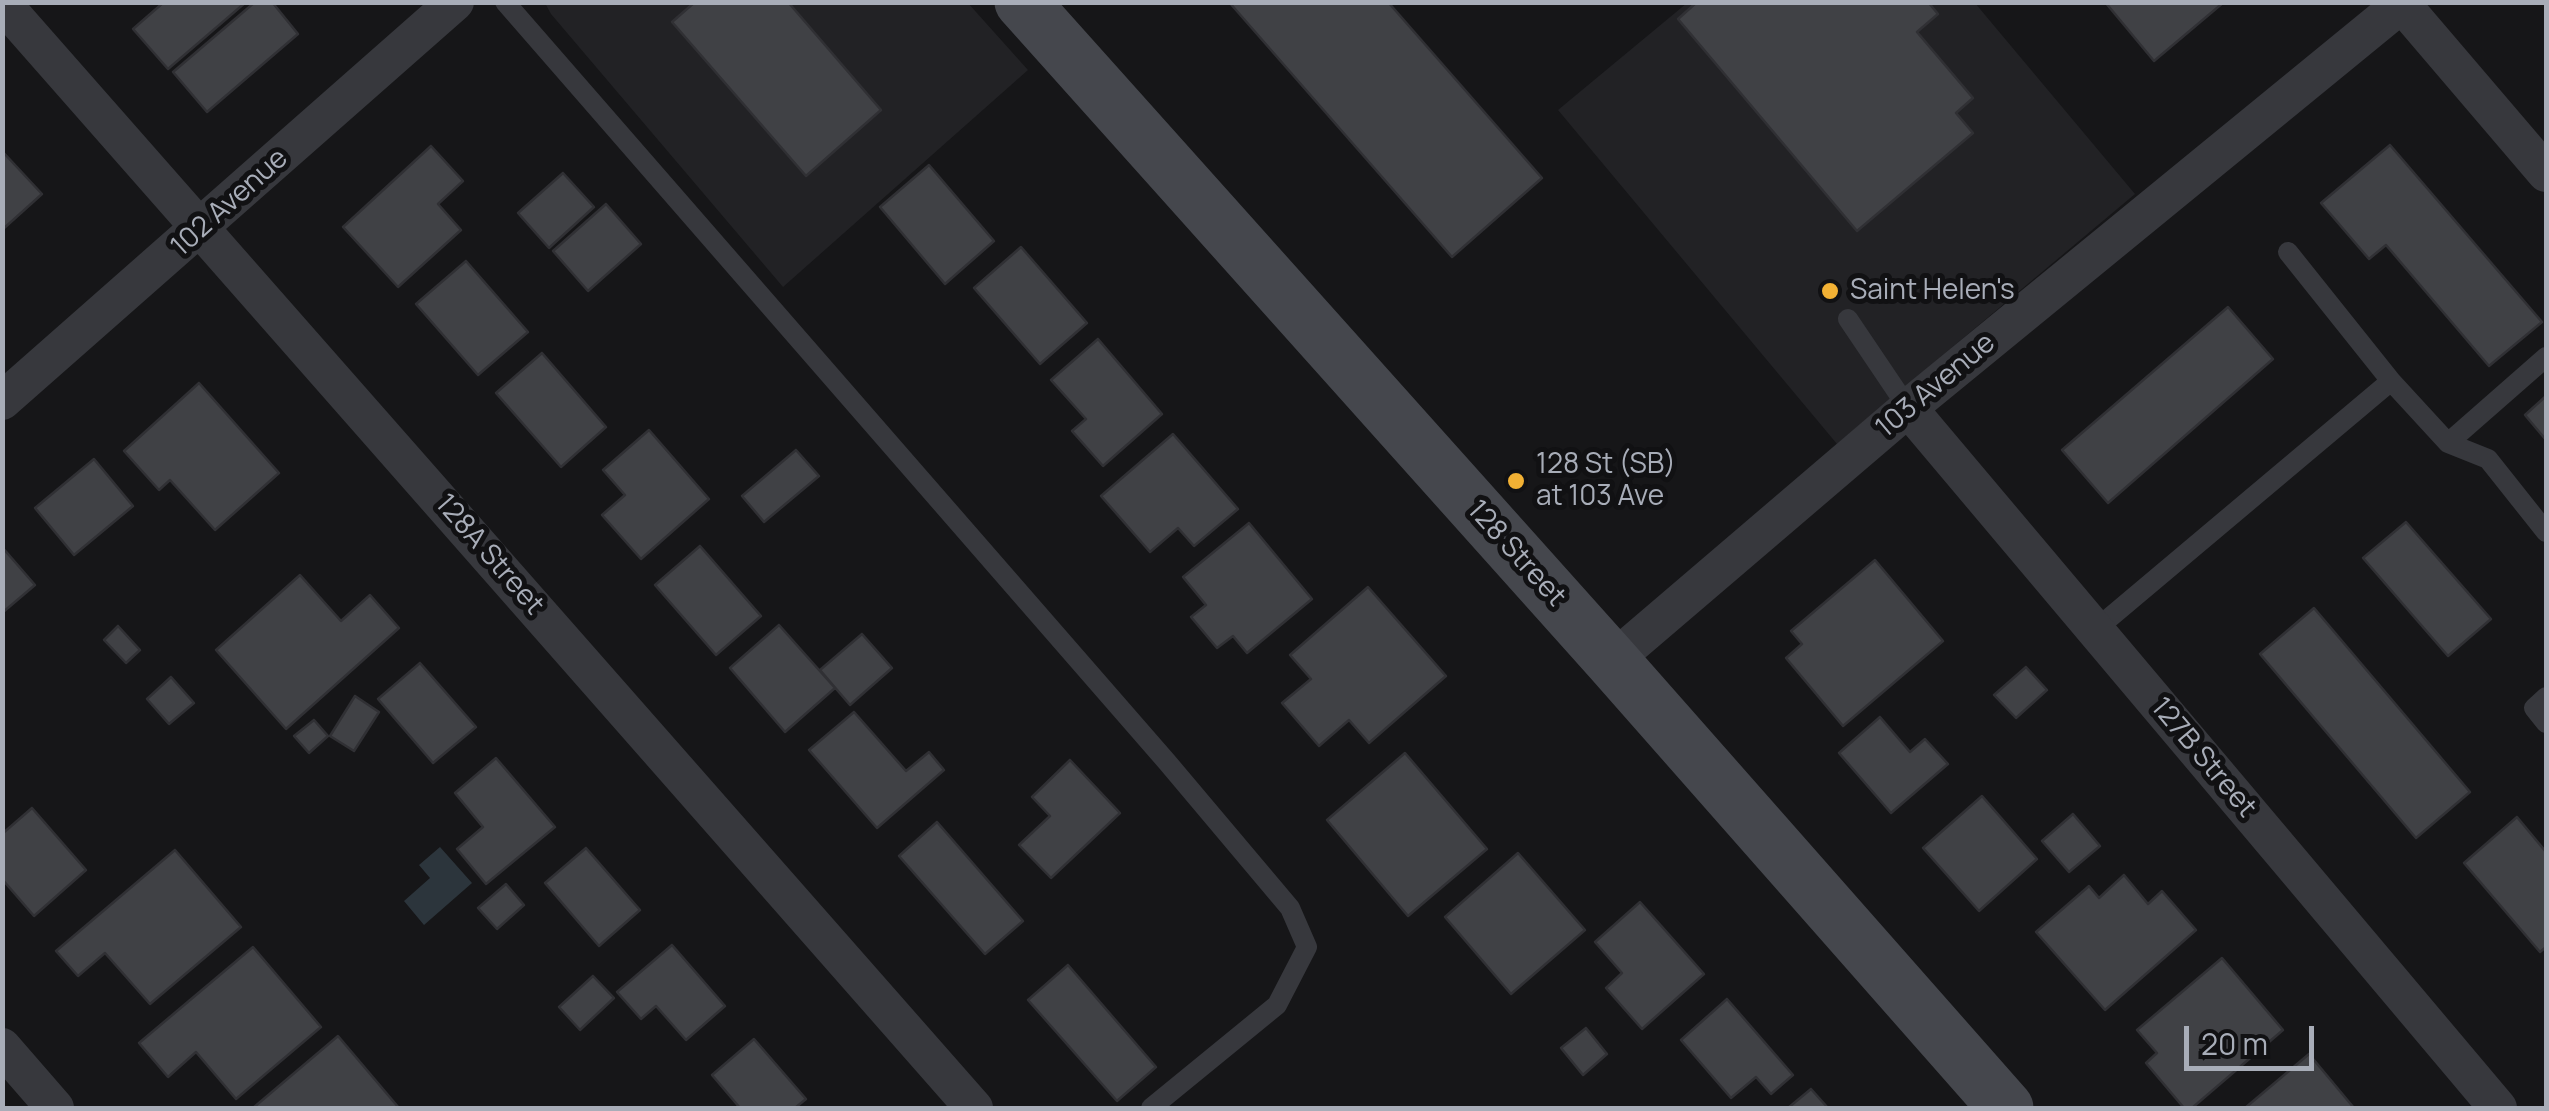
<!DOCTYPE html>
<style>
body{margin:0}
#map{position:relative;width:2549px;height:1111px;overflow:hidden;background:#161618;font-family:Manrope,sans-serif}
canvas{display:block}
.frame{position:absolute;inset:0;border:5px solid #a8adb8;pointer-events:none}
.scale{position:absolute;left:2184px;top:1026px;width:130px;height:45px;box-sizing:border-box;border:5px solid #a8adb8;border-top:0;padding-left:12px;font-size:30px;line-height:35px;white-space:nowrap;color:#a8adb8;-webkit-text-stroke:8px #111113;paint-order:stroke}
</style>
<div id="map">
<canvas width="2549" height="1111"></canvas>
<div class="frame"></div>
<div class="scale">20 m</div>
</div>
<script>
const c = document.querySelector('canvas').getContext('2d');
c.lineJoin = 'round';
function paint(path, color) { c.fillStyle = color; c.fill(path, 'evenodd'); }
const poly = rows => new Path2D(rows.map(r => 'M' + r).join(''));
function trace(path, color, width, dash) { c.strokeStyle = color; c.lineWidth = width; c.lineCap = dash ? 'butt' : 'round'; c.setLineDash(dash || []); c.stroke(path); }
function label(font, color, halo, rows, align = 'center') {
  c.font = font + ' Manrope,sans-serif'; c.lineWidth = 10; c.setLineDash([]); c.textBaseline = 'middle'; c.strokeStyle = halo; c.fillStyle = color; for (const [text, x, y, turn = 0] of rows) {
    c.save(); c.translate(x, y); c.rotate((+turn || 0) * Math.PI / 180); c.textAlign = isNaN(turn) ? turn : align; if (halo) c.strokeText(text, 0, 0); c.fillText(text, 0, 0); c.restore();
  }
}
paint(poly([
 [545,3,968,3,1028,70,783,287,551,14],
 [1687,3,1975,3,2135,194,1837,444,1558,110]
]), '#222225');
paint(poly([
 [440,847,472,883,424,925,404,901,430,878,419,865]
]), '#2c353c');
const building = poly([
 [164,2,246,2,168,69,133,29,164,2],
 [255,2,272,2,298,34,207,112,173,72,255,2],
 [695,2,788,2,881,110,806,176,672,22,695,2],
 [1229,2,1388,2,1542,178,1452,257,1229,2],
 [1697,2,1928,2,1938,14,1917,32,1973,98,1956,113,1973,133,1857,231,1678,19,1697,2],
 [2105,2,2224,2,2154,61,2105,2],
 [2390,145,2542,322,2489,366,2386,245,2369,259,2321,203,2390,145],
 [431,146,463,181,438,204,461,230,398,287,343,227,431,146],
 [2,151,42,194,2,230,2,151],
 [929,165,994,241,945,284,880,207,929,165],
 [563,173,594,207,549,248,518,213,563,173],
 [606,204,641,244,588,291,553,251,606,204],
 [1021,247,1087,323,1040,364,974,288,1021,247],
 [466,261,528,332,478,375,416,304,466,261],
 [2228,307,2273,359,2108,503,2062,450,2228,307],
 [1098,339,1162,414,1103,466,1072,431,1086,419,1051,380,1098,339],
 [542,353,606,427,561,467,496,393,542,353],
 [199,383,279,473,215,530,170,480,159,490,124,451,199,383],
 [2546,396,2546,440,2525,415,2546,396],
 [649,430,709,499,641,559,602,515,625,495,603,470,649,430],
 [1173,434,1238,509,1194,546,1178,528,1150,552,1101,496,1173,434],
 [796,450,819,476,764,522,742,496,796,450],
 [94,459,133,506,74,555,35,508,94,459],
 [2406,522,2491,619,2448,656,2363,558,2406,522],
 [1249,523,1312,599,1247,653,1233,636,1217,648,1191,617,1206,605,1183,577,1249,523],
 [700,546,761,616,716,655,655,585,700,546],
 [2,547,35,585,2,613,2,547],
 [1875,560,1943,641,1843,726,1786,658,1802,644,1791,631,1875,560],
 [300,575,341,621,370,595,399,628,286,729,216,650,300,575],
 [1368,587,1446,676,1369,743,1349,720,1319,746,1282,703,1311,679,1290,655,1368,587],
 [2314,608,2470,792,2416,838,2260,654,2314,608],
 [779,625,835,688,785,732,730,668,779,625],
 [118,626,140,650,126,663,104,640,118,626],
 [862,634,892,668,850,705,820,670,862,634],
 [420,663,476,727,433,763,378,699,420,663],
 [2026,667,2047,690,2016,718,1994,695,2026,667],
 [171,677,194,703,169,724,147,699,171,677],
 [355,696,379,712,354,751,330,736,355,696],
 [854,712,906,771,929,752,944,770,877,828,809,750,854,712],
 [1880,717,1910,752,1925,739,1948,764,1891,813,1839,753,1880,717],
 [314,720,328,736,309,753,294,736,314,720],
 [1405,753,1487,849,1408,916,1327,820,1405,753],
 [496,758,555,827,486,884,457,849,483,827,455,793,496,758],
 [1070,760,1120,813,1051,878,1019,845,1050,816,1032,797,1070,760],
 [1982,796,2037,859,1979,911,1923,848,1982,796],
 [32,808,86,870,34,916,2,879,2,834,32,808],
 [2073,814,2100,846,2069,872,2042,841,2073,814],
 [2517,817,2546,852,2546,947,2540,952,2464,863,2517,817],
 [937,822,1023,921,985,954,899,856,937,822],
 [586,848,640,910,599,946,545,883,586,848],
 [175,850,241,927,150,1004,105,953,78,976,56,951,175,850],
 [1518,853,1585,930,1511,994,1445,917,1518,853],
 [2124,875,2148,904,2162,891,2196,930,2105,1010,2036,932,2089,886,2099,898,2124,875],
 [506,884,524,905,497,929,478,908,506,884],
 [1640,902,1704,974,1642,1029,1606,988,1622,973,1595,942,1640,902],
 [672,945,725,1006,686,1040,656,1006,641,1019,617,992,672,945],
 [253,947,321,1027,236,1099,196,1052,168,1077,139,1043,253,947],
 [2222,958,2283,1030,2192,1108,2184,1108,2146,1063,2157,1053,2137,1030,2222,958],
 [1068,965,1156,1067,1117,1101,1028,1000,1068,965],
 [593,976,614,998,580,1030,559,1007,593,976],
 [1727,999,1793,1075,1771,1094,1756,1077,1731,1098,1681,1040,1727,999],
 [1586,1028,1607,1054,1583,1075,1561,1048,1586,1028],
 [338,1036,399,1108,253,1108,338,1036],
 [754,1039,806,1099,795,1108,740,1108,712,1075,754,1039],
 [2309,1054,2354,1108,2245,1108,2309,1054],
 [1811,1089,1828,1108,1788,1108,1811,1089]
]);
paint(building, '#404145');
trace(building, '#303034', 2.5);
trace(poly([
 [505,2,1167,762,1290,908,1307,947,1277,1005,1151,1108],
 [2288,252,2391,381],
 [1848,319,1908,408],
 [2448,443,2546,357],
 [2095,630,2391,381,2448,443,2488,459,2546,532],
 [2546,697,2534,708,2546,723]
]), '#37383d', 20);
trace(poly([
 [2400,2,2546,173],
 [2,3,974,1108],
 [2,401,455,2],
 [1908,408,2498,1108],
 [1612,661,1908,408,2404,2],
 [2,1047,55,1108]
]), '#37383d', 38);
trace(poly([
 [1022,2,1612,661,2006,1108]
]), '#45474d', 55);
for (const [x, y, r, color] of [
 [1830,291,10,"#f2b134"],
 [1516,481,10,"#f2b134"]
]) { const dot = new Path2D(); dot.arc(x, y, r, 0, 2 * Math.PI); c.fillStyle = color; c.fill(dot); trace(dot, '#111113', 4); }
label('28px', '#a8adb8', '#111113', [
 ["102 Avenue",230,203,-42],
 ["103 Avenue",1936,386,-40],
 ["128 Street",1516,554,48],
 ["128A Street",489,555,49],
 ["127B Street",2203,758,50]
]);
label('28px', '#a8adb8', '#111113', [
 ["Saint Helen's",1850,291],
 ["128 St (SB)",1536,465],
 ["at 103 Ave",1536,497]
], 'left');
</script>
